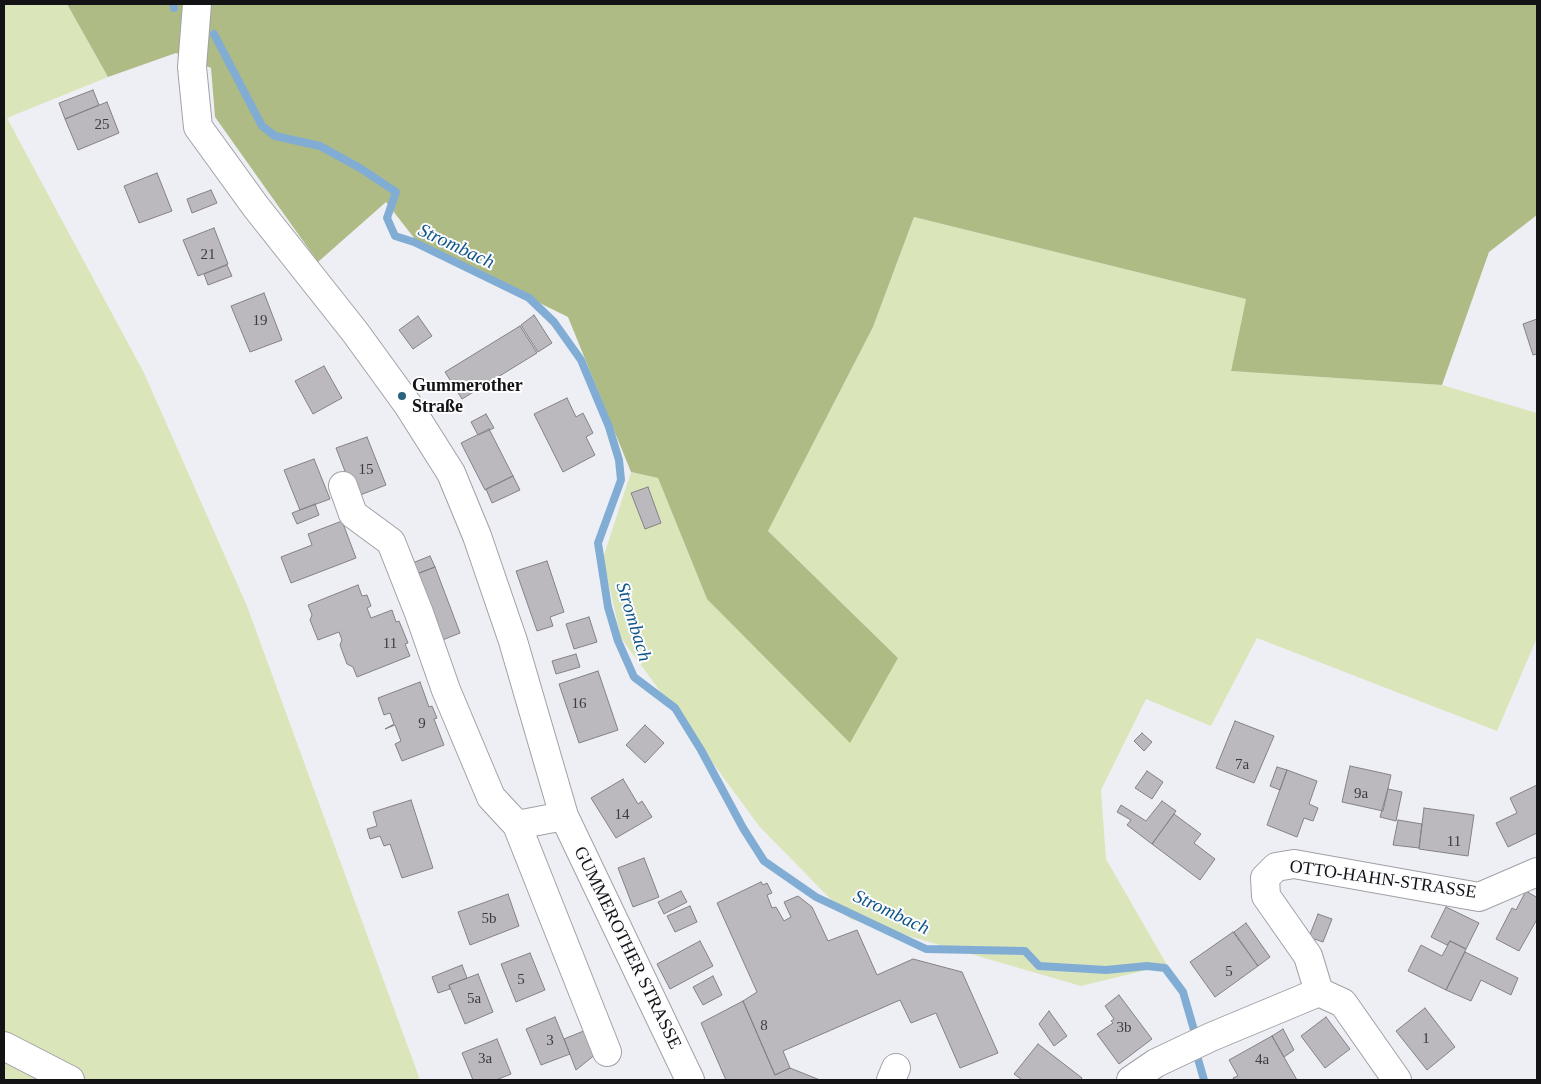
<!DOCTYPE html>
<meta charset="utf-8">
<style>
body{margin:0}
#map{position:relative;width:1541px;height:1084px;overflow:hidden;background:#eeeff5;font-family:Georgia,serif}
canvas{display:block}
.frame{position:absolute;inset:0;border:5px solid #131315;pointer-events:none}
</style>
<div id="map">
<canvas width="1541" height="1084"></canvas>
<div class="frame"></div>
</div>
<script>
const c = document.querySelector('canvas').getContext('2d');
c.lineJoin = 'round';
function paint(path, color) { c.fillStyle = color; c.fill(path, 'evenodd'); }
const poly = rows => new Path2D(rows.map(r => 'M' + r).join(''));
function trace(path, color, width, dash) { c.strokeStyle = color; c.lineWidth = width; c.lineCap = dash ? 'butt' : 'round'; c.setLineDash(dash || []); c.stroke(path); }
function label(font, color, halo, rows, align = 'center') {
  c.font = font + ' Georgia,serif'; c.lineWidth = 4; c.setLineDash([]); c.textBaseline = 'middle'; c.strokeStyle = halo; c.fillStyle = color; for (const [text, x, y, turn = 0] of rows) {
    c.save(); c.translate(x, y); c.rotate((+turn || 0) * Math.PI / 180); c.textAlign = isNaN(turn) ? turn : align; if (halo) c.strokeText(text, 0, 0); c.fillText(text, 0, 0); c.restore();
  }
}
paint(poly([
 [4,4,67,4,108,77,7,118,144,373,247,606,420,1080,84,1080,4,1036],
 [914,217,1246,299,1231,371,1442,385,1537,413,1537,638,1497,731,1257,638,1211,726,1146,699,1101,790,1106,859,1167,965,1081,986,850,919,759,826,621,638,603,558,631,472,658,478,707,599,898,658,768,531,873,327],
 [4,1055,53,1080,4,1080]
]), '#dbe5ba');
paint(poly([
 [67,4,1537,4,1537,215,1489,252,1442,385,1231,371,1246,299,914,217,873,327,768,531,898,658,850,743,707,599,658,478,631,472,568,317,418,243,386,202,318,262,215,117,211,68,176,53,108,77]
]), '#afbb85');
trace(poly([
 [173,4,174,8],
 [214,34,262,126,275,136,320,146,360,168,396,192,387,218,395,236,414,242,529,298,554,322,581,360,609,427,619,460,621,480,598,543,608,607,618,641,634,677,675,708,701,750,743,828,764,861,816,897,926,949,1025,951,1039,966,1106,970,1147,966,1165,968,1183,992,1194,1030],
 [1198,1059,1204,1080]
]), '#81add5', 8);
const building = poly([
 [93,90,99,105,65,119,59,103,93,90],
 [107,102,119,133,78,150,65,119,107,102],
 [157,173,172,211,139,223,124,186,157,173],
 [211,190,217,203,192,213,187,199,211,190],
 [214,228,228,264,198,276,183,240,214,228],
 [227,265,232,276,208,285,204,274,227,265],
 [264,293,282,340,250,352,231,306,264,293],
 [534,315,552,343,538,352,521,325,534,315],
 [418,316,432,336,413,349,399,330,418,316],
 [1537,319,1537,354,1533,355,1523,324,1537,319],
 [520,326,537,353,462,399,445,372,520,326],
 [324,366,342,398,313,414,295,381,324,366],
 [567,398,576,417,583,413,593,433,586,437,595,455,563,472,534,414,567,398],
 [486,414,494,428,478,435,471,422,486,414],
 [489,429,513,476,485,490,461,443,489,429],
 [367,437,386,485,355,497,336,448,367,437],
 [314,459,330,499,300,510,284,470,314,459],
 [513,476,520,490,492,503,486,489,513,476],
 [648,487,661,523,645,529,631,493,648,487],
 [315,504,319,515,297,524,292,513,315,504],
 [342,521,356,558,291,583,281,557,312,545,308,534,342,521],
 [430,556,435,567,414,575,410,564,430,556],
 [547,561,564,612,550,617,553,626,537,631,516,571,547,561],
 [435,567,460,633,440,641,414,575,435,567],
 [358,585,362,596,367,595,371,606,367,608,371,618,392,610,396,622,399,621,408,643,405,644,410,656,357,677,353,667,347,664,340,645,342,640,339,632,318,640,310,620,312,615,308,605,358,585],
 [589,617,597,642,574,649,566,624,589,617],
 [576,654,580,667,556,674,552,661,576,654],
 [598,671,618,730,579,743,559,684,598,671],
 [420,682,429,707,432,706,437,718,434,719,444,745,402,761,395,744,401,741,395,725,385,729,394,724,390,713,384,715,378,698,420,682],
 [1235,721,1274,736,1254,783,1216,768,1235,721],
 [645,725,664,743,645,763,626,745,645,725],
 [1142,733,1152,742,1144,751,1134,741,1142,733],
 [1350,766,1391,775,1383,811,1342,802,1350,766],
 [1277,767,1287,770,1280,790,1270,786,1277,767],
 [1287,770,1317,781,1309,804,1318,808,1313,821,1304,818,1297,837,1267,825,1287,770],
 [1147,771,1163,782,1152,799,1135,788,1147,771],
 [623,779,638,804,642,801,652,817,616,838,591,798,623,779],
 [1537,785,1537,833,1508,847,1496,823,1517,813,1510,798,1537,785],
 [1388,789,1402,792,1396,821,1380,817,1388,789],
 [411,800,433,868,402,878,390,844,384,846,380,836,370,839,367,829,377,826,373,812,411,800],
 [1162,801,1176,811,1152,844,1127,825,1131,820,1117,812,1121,805,1146,821,1162,801],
 [1424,808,1474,815,1468,856,1419,849,1424,808],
 [1174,814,1201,834,1194,843,1215,859,1200,880,1152,844,1174,814],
 [1398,820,1422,824,1419,848,1393,845,1398,820],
 [644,858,659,897,633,907,618,868,644,858],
 [761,882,763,885,767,883,772,893,767,895,772,908,776,907,784,921,791,917,784,902,798,896,812,907,828,941,857,930,877,975,913,959,962,972,998,1053,960,1068,936,1013,911,1023,900,1000,783,1051,790,1068,775,1075,743,1001,757,992,717,903,761,882],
 [681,891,687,902,664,914,658,902,681,891],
 [1526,891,1536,897,1537,895,1537,921,1536,921,1519,951,1496,939,1512,908,1516,910,1526,891],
 [508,894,519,926,470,945,458,912,508,894],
 [690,906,697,922,675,932,667,916,690,906],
 [1446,907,1479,923,1466,949,1450,941,1447,945,1431,937,1446,907],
 [1318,914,1332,919,1323,942,1309,937,1318,914],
 [1246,923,1270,957,1258,966,1234,932,1246,923],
 [1233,932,1258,966,1215,997,1190,962,1233,932],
 [700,941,713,966,670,989,657,964,700,941],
 [1450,941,1466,949,1446,990,1408,971,1421,945,1442,956,1450,941],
 [1465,952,1518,978,1511,995,1481,980,1471,1001,1446,990,1465,952],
 [530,953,545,990,516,1002,501,964,530,953],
 [462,965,467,978,449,985,450,989,438,993,432,977,462,965],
 [478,974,493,1012,465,1024,449,985,478,974],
 [713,976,722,995,703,1005,693,987,713,976],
 [1119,995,1152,1039,1119,1064,1097,1034,1113,1023,1111,1021,1114,1019,1105,1006,1119,995],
 [743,1001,775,1075,790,1068,820,1080,726,1080,701,1023,743,1001],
 [1425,1008,1455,1047,1427,1070,1396,1031,1425,1008],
 [1049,1011,1067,1036,1054,1046,1039,1024,1049,1011],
 [555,1017,570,1054,541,1065,526,1029,555,1017],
 [1326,1017,1350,1049,1325,1068,1301,1036,1326,1017],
 [1283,1029,1294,1050,1284,1057,1272,1036,1283,1029],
 [586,1030,596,1054,576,1070,564,1039,586,1030],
 [1272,1036,1297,1080,1234,1080,1233,1078,1238,1076,1229,1060,1272,1036],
 [497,1039,511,1074,496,1080,473,1080,462,1053,497,1039],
 [1038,1044,1082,1078,1081,1080,1022,1080,1014,1074,1038,1044]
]);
paint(building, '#bcb9be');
trace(building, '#838185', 1);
const minor = poly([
 [197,4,192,67,198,127,256,207,355,332,408,405,451,473,477,536,513,641,564,816,690,1080],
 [343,486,353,514,391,542,419,613,446,690,491,797,517,825,564,816],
 [517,825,607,1052],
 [1319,992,1308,956,1266,896,1265,878,1276,867,1294,864,1479,897,1537,872],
 [1319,992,1343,1003,1397,1080],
 [891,1080,896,1068],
 [1131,1080,1156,1063,1211,1037,1319,992]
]);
const major = poly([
 [4,1046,70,1080]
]);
trace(minor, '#a0a1a6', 30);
trace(major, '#a0a1a6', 30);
trace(minor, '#fff', 28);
trace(major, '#fff', 28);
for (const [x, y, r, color] of [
 [402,396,5,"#2a617b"]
]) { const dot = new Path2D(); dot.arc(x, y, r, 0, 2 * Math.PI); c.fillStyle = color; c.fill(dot); trace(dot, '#fdfdff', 2); }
label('15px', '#3d3c3f', null, [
 ["25",102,125],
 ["21",208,255],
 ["19",260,321],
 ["15",366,470],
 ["11",390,644],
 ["16",579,704],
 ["9",422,724],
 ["7a",1242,765],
 ["9a",1361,794],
 ["14",622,815],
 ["11",1454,842],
 ["5b",489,919],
 ["5",1229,972],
 ["5",521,980],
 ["5a",474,999],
 ["8",764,1026],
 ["3b",1124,1028],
 ["1",1426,1039],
 ["3",550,1041],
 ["3a",485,1059],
 ["4a",1262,1060]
]);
label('bold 18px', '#131315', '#fdfdff', [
 ["Gummerother",412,386],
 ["Straße",412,407]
], 'left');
label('18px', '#131315', '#fdfdff', [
 ["OTTO-HAHN-STRASSE",1383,880,8],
 ["GUMMEROTHER STRASSE",627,948,64]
]);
label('italic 19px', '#115689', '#fdfdff', [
 ["Strombach",456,247,25],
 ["Strombach",633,622,73],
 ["Strombach",891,913,25]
]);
</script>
